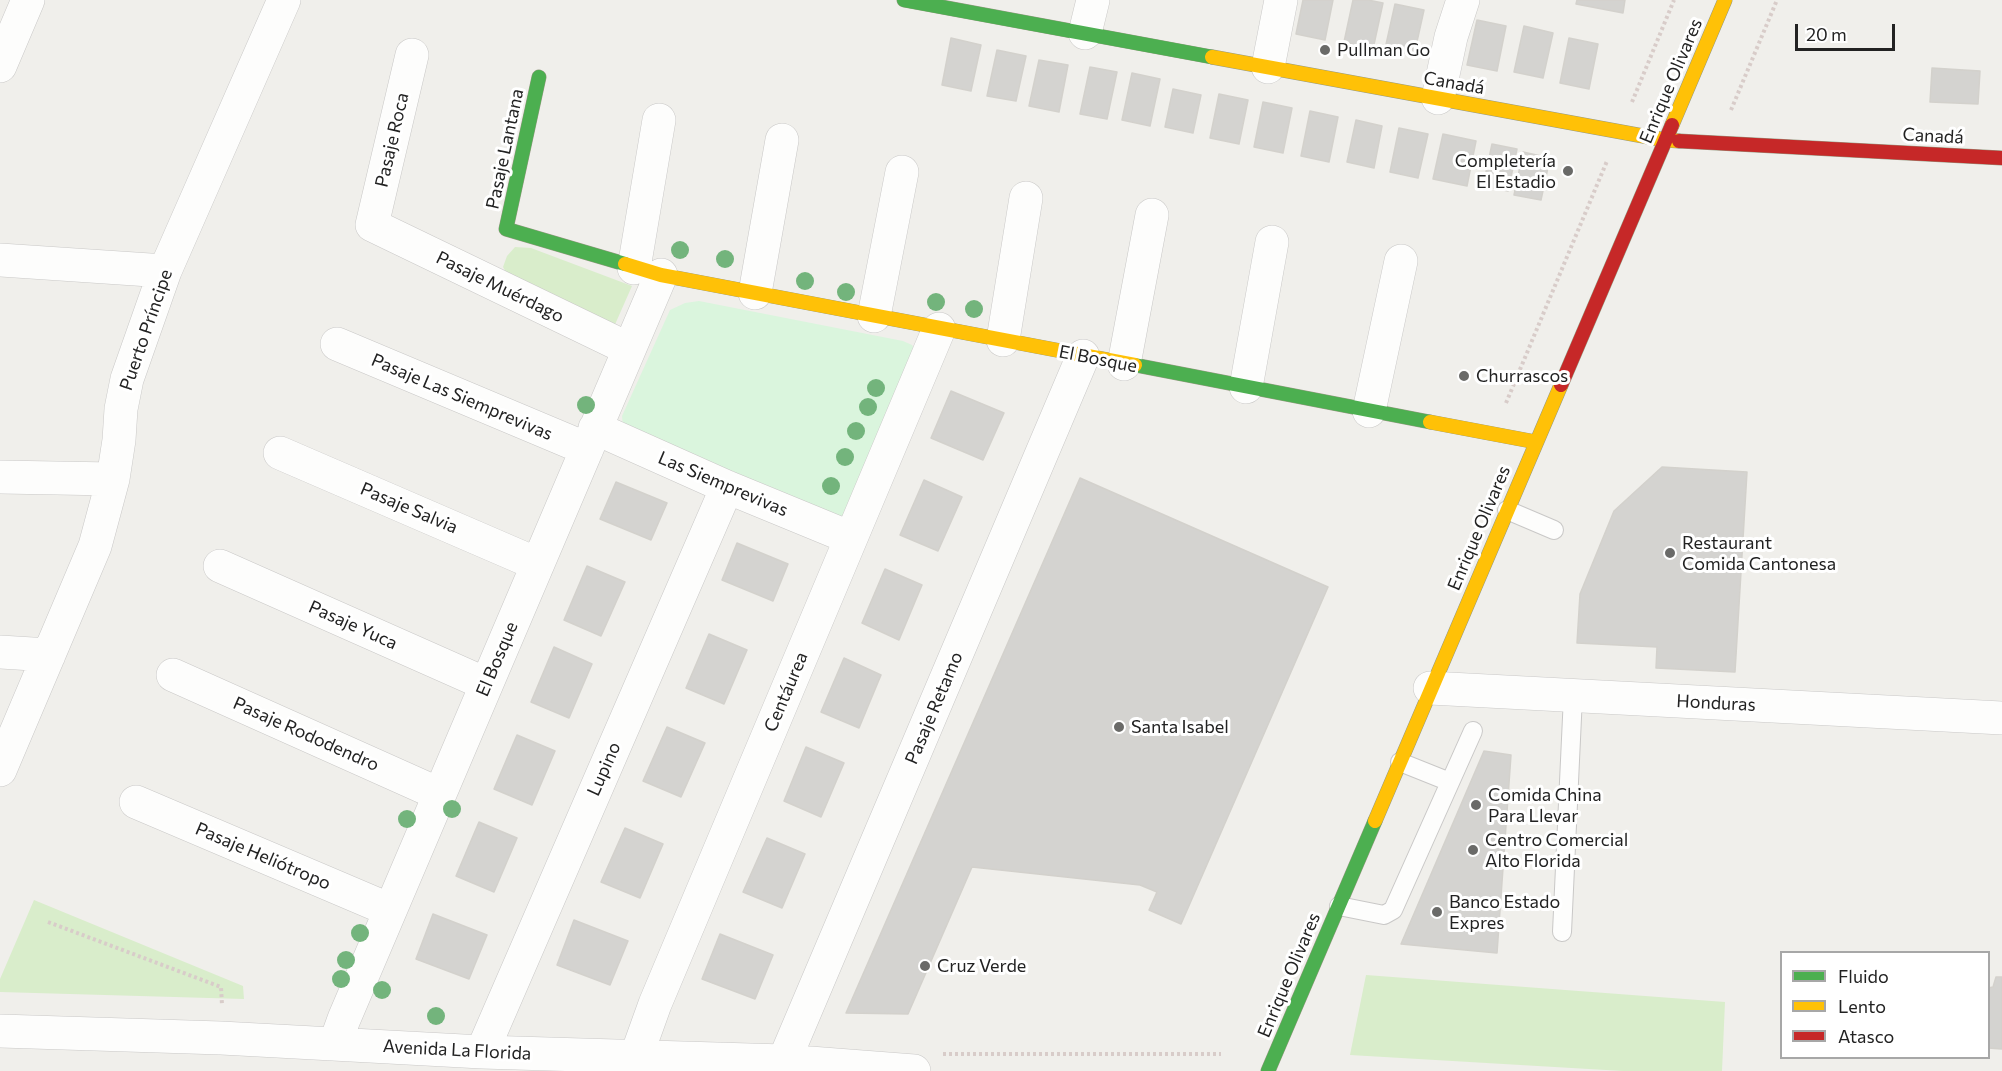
<!DOCTYPE html>
<meta charset="utf-8">
<style>
body{margin:0}
#map{position:relative;width:2002px;height:1071px;overflow:hidden;background:#f0efeb;font-family:Commissioner,sans-serif}
canvas{display:block}
.legend{position:absolute;left:1780px;top:951px;width:210px;height:108px;box-sizing:border-box;background:#fff;border:2px solid #a7a7a7;margin:0;padding:8px 10px;list-style:none;font-size:18px;color:#222}
.legend li{display:flex;align-items:center;gap:12px;height:30px}
.legend b{width:30px;border:2px solid #a7a7a7}
.scale{position:absolute;left:1795px;top:24px;width:100px;height:27px;box-sizing:border-box;border:3px solid #222;border-top:0;padding-left:8px;font-size:18px;line-height:21px;white-space:nowrap;color:#222;-webkit-text-stroke:4px #fff;paint-order:stroke}
</style>
<div id="map">
<canvas width="2002" height="1071"></canvas>
<ul class="legend">
<li><b style="height:8px;background:#4caf50"></b>Fluido</li>
<li><b style="height:8px;background:#ffc107"></b>Lento</li>
<li><b style="height:8px;background:#c62828"></b>Atasco</li>
</ul>
<div class="scale">20 m</div>
</div>
<script>
const c = document.querySelector('canvas').getContext('2d');
c.lineJoin = 'round';
function paint(path, color) { c.fillStyle = color; c.fill(path, 'evenodd'); }
const poly = rows => new Path2D(rows.map(r => 'M' + r).join(''));
function trace(path, color, width, dash) { c.strokeStyle = color; c.lineWidth = width; c.lineCap = dash ? 'butt' : 'round'; c.setLineDash(dash || []); c.stroke(path); }
function label(font, color, halo, rows, align = 'center') {
  c.font = font + ' Commissioner,sans-serif'; c.lineWidth = 6; c.setLineDash([]); c.textBaseline = 'middle'; c.strokeStyle = halo; c.fillStyle = color; for (const [text, x, y, turn = 0] of rows) {
    c.save(); c.translate(x, y); c.rotate((+turn || 0) * Math.PI / 180); c.textAlign = isNaN(turn) ? turn : align; if (halo) c.strokeText(text, 0, 0); c.fillText(text, 0, 0); c.restore();
  }
}
paint(poly([
 [515,247,531,248,632,286,613,329,510,280,503,267,507,256],
 [34,900,243,986,244,999,0,992,0,979],
 [1366,975,1725,1002,1722,1071,1623,1071,1350,1055]
]), '#d9edcb');
paint(poly([
 [699,301,903,341,912,345,916,352,846,519,623,426,622,416,670,310,685,303]
]), '#daf5dd');
const building = poly([
 [1303,0,1333,0,1325,40,1296,34,1303,0],
 [1353,0,1368,0,1383,3,1373,49,1344,42,1353,0],
 [1577,0,1625,0,1623,13,1576,4,1577,0],
 [1395,4,1424,10,1414,55,1385,49,1395,4],
 [1477,20,1506,26,1497,71,1467,65,1477,20],
 [1524,26,1553,33,1543,78,1514,72,1524,26],
 [951,38,981,45,971,91,942,85,951,38],
 [1569,38,1598,44,1589,89,1560,83,1569,38],
 [997,50,1026,56,1016,101,987,96,997,50],
 [1039,60,1068,65,1059,112,1029,106,1039,60],
 [1090,67,1117,72,1107,119,1080,114,1090,67],
 [1932,68,1980,71,1978,104,1930,102,1932,68],
 [1132,73,1160,79,1150,126,1122,120,1132,73],
 [1173,89,1201,95,1193,133,1165,127,1173,89],
 [1219,94,1248,100,1239,144,1210,138,1219,94],
 [1263,102,1292,108,1283,153,1254,147,1263,102],
 [1310,111,1338,117,1329,162,1301,156,1310,111],
 [1356,120,1382,126,1374,168,1347,162,1356,120],
 [1399,128,1428,134,1418,178,1390,172,1399,128],
 [1443,134,1476,141,1467,186,1433,179,1443,134],
 [1492,144,1517,149,1508,191,1483,186,1492,144],
 [1523,152,1550,158,1541,200,1514,195,1523,152],
 [951,391,1004,413,983,460,931,438,951,391],
 [1662,467,1747,472,1735,672,1656,668,1657,647,1577,643,1580,594,1614,511,1662,467],
 [1080,478,1328,587,1181,924,1149,910,1157,892,1140,885,972,867,908,1014,846,1013,1080,478],
 [924,480,962,497,938,551,900,535,924,480],
 [616,482,667,503,651,540,600,519,616,482],
 [737,543,788,564,773,601,722,580,737,543],
 [587,566,625,582,601,636,564,620,587,566],
 [885,569,922,585,899,640,862,623,885,569],
 [709,634,747,650,724,704,686,688,709,634],
 [554,647,592,664,569,718,531,702,554,647],
 [844,658,881,675,859,728,821,712,844,658],
 [667,727,705,743,681,797,643,781,667,727],
 [517,735,555,751,532,805,494,789,517,735],
 [806,747,844,763,821,817,784,801,806,747],
 [1484,751,1511,755,1497,953,1401,944,1484,751],
 [479,822,517,838,494,892,456,876,479,822],
 [625,828,663,844,640,898,601,882,625,828],
 [767,838,805,854,782,908,743,892,767,838],
 [433,914,487,935,469,979,416,959,433,914],
 [574,920,628,941,610,985,557,965,574,920],
 [720,934,773,955,755,999,702,979,720,934],
 [1996,977,2002,977,2002,1049,1988,1048,1988,988,1993,987,1996,977]
]);
paint(building, '#d4d3d0');
trace(building, '#d3d1cc', 1.5);
const lane = poly([
 [1507,510,1554,530],
 [1400,762,1450,782],
 [1339,906,1384,915,1393,910,1473,731],
 [1562,932,1573,696]
]);
const street = poly([
 [1085,33,1093,0],
 [412,55,372,225,629,349],
 [0,66,28,0],
 [1268,67,1281,0],
 [1438,98,1451,37,1463,0],
 [0,260,165,271],
 [634,268,659,120],
 [755,293,782,140],
 [874,316,902,172],
 [1003,340,1026,198],
 [337,344,587,449],
 [1124,364,1152,215],
 [1246,387,1272,242],
 [1369,411,1401,261],
 [595,428,727,487,851,538],
 [280,453,537,564],
 [0,477,113,479],
 [220,566,486,684],
 [0,652,49,655],
 [173,675,439,794],
 [1430,688,2002,718],
 [0,770,95,546,113,479,119,440,121,409,127,379,165,271,284,0],
 [136,802,390,910],
 [0,1031,221,1038,482,1052,784,1061,914,1071],
 [335,1044,344,1019,661,275],
 [482,1052,727,487],
 [636,1057,655,1004,939,329],
 [784,1061,1083,356]
]);
const fast = poly([
 [904,0,1212,57],
 [539,77,506,229,625,264],
 [1135,365,1430,422],
 [1268,1071,1375,821]
]);
const slow = poly([
 [1212,57,1665,140,1679,141],
 [1672,125,1725,0],
 [625,264,661,275,1135,365],
 [1430,422,1536,442],
 [1375,821,1561,385]
]);
const jam = poly([
 [1679,141,2002,158],
 [1561,385,1672,125]
]);
trace(lane, '#c9c8c7', 20);
trace(street, '#c9c8c7', 34);
trace(fast, '#969a82', 15);
trace(slow, '#969a82', 15);
trace(jam, '#969a82', 15);
trace(poly([
 [1632,102,1674,0],
 [1731,110,1777,0],
 [1506,403,1607,161],
 [48,922,221,987,222,1005],
 [943,1054,1221,1054]
]), '#d8ccc9', 4, [3, 3]);
trace(lane, '#fdfdfc', 18);
trace(street, '#fdfdfc', 33);
trace(fast, '#4caf50', 14);
trace(slow, '#ffc107', 14);
trace(jam, '#c62828', 14);
c.fillStyle = '#73b47c';
for (const [x, y] of [
 [680,250],
 [725,259],
 [805,281],
 [846,292],
 [936,302],
 [974,309],
 [876,388],
 [586,405],
 [868,407],
 [856,431],
 [845,457],
 [831,486],
 [452,809],
 [407,819],
 [360,933],
 [346,960],
 [341,979],
 [382,990],
 [436,1016]
]) { c.beginPath(); c.arc(x, y, 9, 0, 2 * Math.PI); c.fill(); }
for (const [x, y, r, color] of [
 [1325,50,6,"#6a6a68"],
 [1568,171,6,"#6a6a68"],
 [1464,376,6,"#6a6a68"],
 [1670,553,6,"#6a6a68"],
 [1119,727,6,"#6a6a68"],
 [1476,805,6,"#6a6a68"],
 [1473,850,6,"#6a6a68"],
 [1437,912,6,"#6a6a68"],
 [925,966,6,"#6a6a68"]
]) { const dot = new Path2D(); dot.arc(x, y, r, 0, 2 * Math.PI); c.fillStyle = color; c.fill(dot); trace(dot, '#fff', 2); }
label('18px', '#222', '#fff', [
 ["Pullman Go",1337,50],
 ["Completería",1556,161,"right"],
 ["El Estadio",1556,182,"right"],
 ["Churrascos",1476,376],
 ["Restaurant",1682,543],
 ["Comida Cantonesa",1682,564],
 ["Santa Isabel",1131,727],
 ["Comida China",1488,795],
 ["Para Llevar",1488,816],
 ["Centro Comercial",1485,840],
 ["Alto Florida",1485,861],
 ["Banco Estado",1449,902],
 ["Expres",1449,923],
 ["Cruz Verde",937,966]
], 'left');
label('18px', '#222', '#fff', [
 ["Enrique Olivares",1671,81,-67],
 ["Canadá",1454,83,10],
 ["Canadá",1933,136,3],
 ["Pasaje Roca",392,140,-77],
 ["Pasaje Lantana",505,149,-78],
 ["Pasaje Muérdago",500,287,26],
 ["Puerto Príncipe",146,330,-71],
 ["El Bosque",1098,359,11],
 ["Pasaje Las Siemprevivas",462,397,23],
 ["Las Siemprevivas",723,484,23],
 ["Pasaje Salvia",409,508,23],
 ["Enrique Olivares",1479,528,-67],
 ["Pasaje Yuca",353,625,24],
 ["El Bosque",497,659,-67],
 ["Centáurea",786,692,-67],
 ["Honduras",1716,703,3],
 ["Pasaje Retamo",934,708,-67],
 ["Pasaje Rododendro",306,734,24],
 ["Lupino",604,769,-66],
 ["Pasaje Heliótropo",263,856,23],
 ["Enrique Olivares",1289,975,-67],
 ["Avenida La Florida",457,1050,3]
]);
</script>
